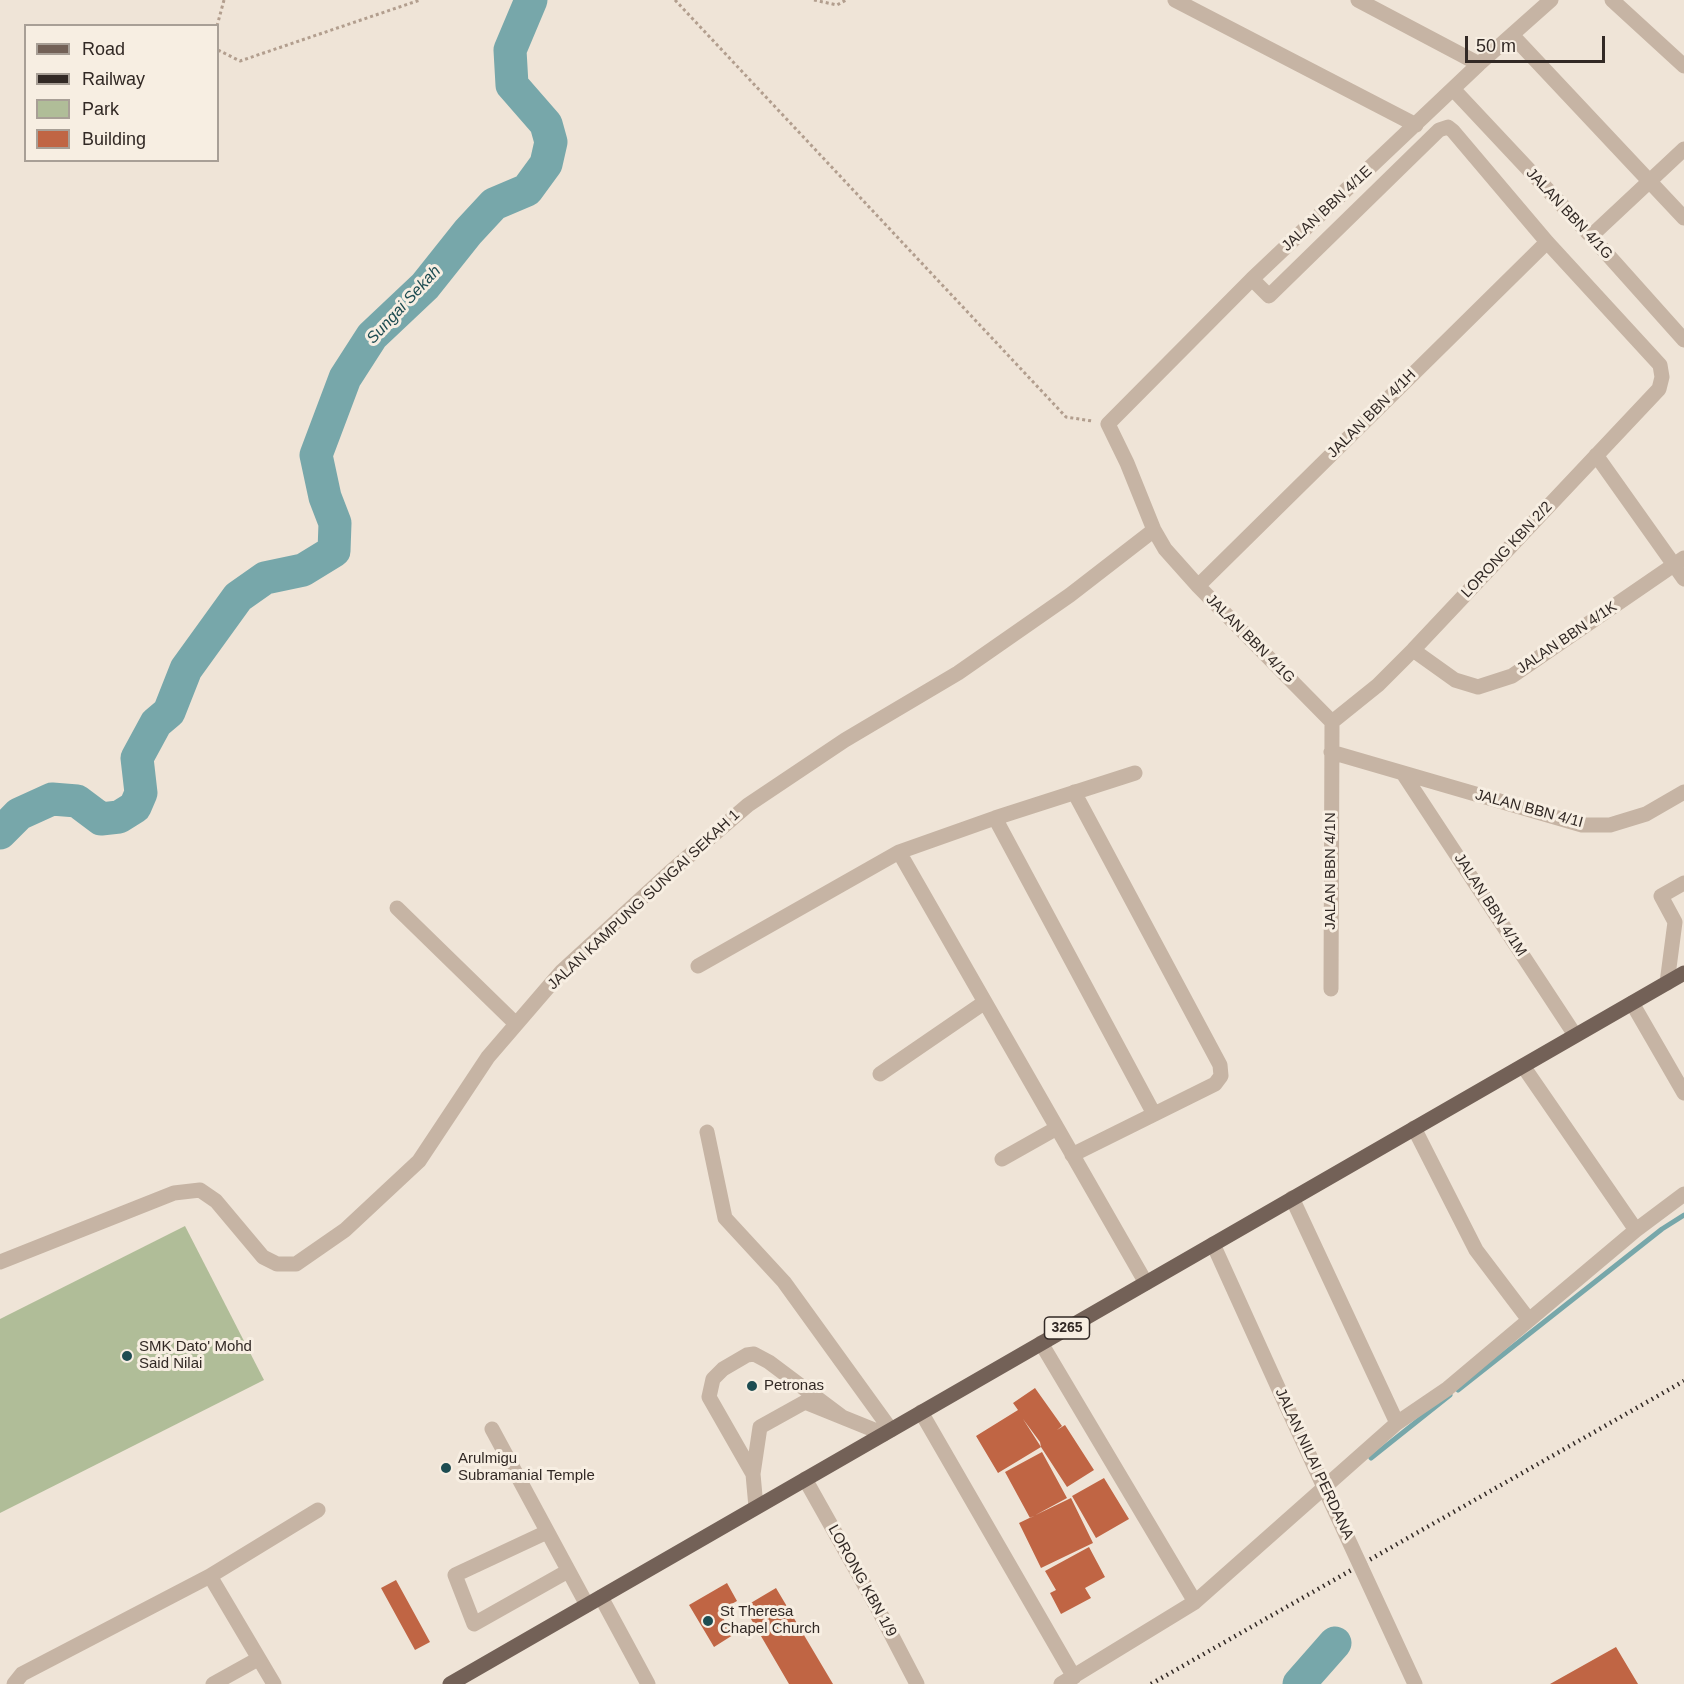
<!DOCTYPE html>
<style>
body{margin:0}
#map{position:relative;width:1684px;height:1684px;overflow:hidden;background:#efe4d7;font-family:Helvetica,sans-serif}
canvas{display:block}
.legend{position:absolute;left:24px;top:24px;width:195px;height:138px;box-sizing:border-box;background:#f7eee2;border:2px solid #a89f96;margin:0;padding:8px 10px;list-style:none;font-size:18px;color:#322925}
.legend li{display:flex;align-items:center;gap:12px;height:30px}
.legend b{width:30px;border:2px solid #a89f96}
.scale{position:absolute;left:1465px;top:36px;width:140px;height:27px;box-sizing:border-box;border:3px solid #322925;border-top:0;padding-left:8px;font-size:18px;line-height:21px;white-space:nowrap;color:#322925;-webkit-text-stroke:4px #f7eee2;paint-order:stroke}
</style>
<div id="map">
<canvas width="1684" height="1684"></canvas>
<ul class="legend">
<li><b style="height:8px;background:#736157"></b>Road</li>
<li><b style="height:8px;background:#322925"></b>Railway</li>
<li><b style="height:16px;background:#b0bd98"></b>Park</li>
<li><b style="height:16px;background:#c06544"></b>Building</li>
</ul>
<div class="scale">50 m</div>
</div>
<script>
const c = document.querySelector('canvas').getContext('2d');
c.lineJoin = 'round';
function paint(path, color) { c.fillStyle = color; c.fill(path, 'evenodd'); }
const poly = rows => new Path2D(rows.map(r => 'M' + r).join(''));
function trace(path, color, width, dash) { c.strokeStyle = color; c.lineWidth = width; c.lineCap = dash ? 'butt' : 'round'; c.setLineDash(dash || []); c.stroke(path); }
function label(font, color, halo, rows, align = 'center') {
  c.font = font + ' Helvetica,sans-serif'; c.lineWidth = 6; c.setLineDash([]); c.textBaseline = 'middle'; c.strokeStyle = halo; c.fillStyle = color; for (const [text, x, y, turn = 0] of rows) {
    c.save(); c.translate(x, y); c.rotate((+turn || 0) * Math.PI / 180); c.textAlign = isNaN(turn) ? turn : align; if (halo) c.strokeText(text, 0, 0); c.fillText(text, 0, 0); c.restore();
  }
}
paint(poly([
 [185,1226,264,1380,0,1513,0,1319]
]), '#b0bd98');
trace(poly([
 [1458,1390,1662,1229,1684,1215],
 [1371,1458,1450,1395]
]), '#77a7aa', 5);
trace(poly([
 [0,833,19,814,52,799,77,801,101,819,119,817,135,807,141,793,137,758,156,723,169,712,186,669,238,597,265,578,303,570,334,551,335,523,325,497,316,455,345,378,372,336,425,286,468,232,494,204,527,190,546,164,551,142,546,124,512,85,510,50,531,0],
 [1299,1684,1335,1643]
]), '#77a7aa', 33);
paint(poly([
 [1035,1388,1062,1426,1057,1430,1065,1425,1094,1470,1067,1487,1041,1447,998,1473,976,1436,1018,1410,1013,1403],
 [1023,1419,1040,1442,1041,1447],
 [1042,1452,1067,1498,1030,1518,1005,1472],
 [1104,1478,1129,1519,1096,1538,1072,1496],
 [1071,1498,1093,1543,1041,1568,1019,1523],
 [1089,1547,1105,1577,1085,1588,1091,1598,1061,1614,1050,1593,1056,1590,1045,1571],
 [396,1580,430,1642,415,1650,381,1588],
 [727,1583,737,1601,719,1611,733,1635,714,1647,689,1605],
 [776,1588,833,1684,789,1684,744,1607],
 [1616,1647,1638,1684,1550,1684]
]), '#c06544');
trace(poly([
 [675,0,1066,417,1092,421],
 [814,0,837,5,846,0],
 [217,26,224,0],
 [218,50,240,61,420,0]
]), '#b29e8e', 3, [3, 3]);
trace(poly([
 [1175,0,1416,125],
 [1358,0,1479,64],
 [1612,0,1684,66],
 [1512,35,1684,218],
 [1453,89,1591,236,1684,340],
 [1591,236,1684,149],
 [1252,279,1269,296,1439,130,1448,127,1453,131,1547,242,1660,365,1662,377,1659,389,1413,650,1378,685,1332,722],
 [1596,455,1684,579],
 [1198,586,1547,242],
 [1413,650,1455,680,1478,687,1512,676,1684,558],
 [1331,752,1582,825,1610,825,1646,814,1684,792],
 [1404,775,1575,1035],
 [995,818,1154,1114],
 [899,852,1146,1283],
 [397,908,516,1024],
 [698,966,899,852,995,818,1135,773],
 [1667,983,1675,922,1661,896,1684,883],
 [1331,989,1332,722,1198,586,1165,549,1154,530,1127,463,1108,424,1252,279,1479,64,1551,0],
 [1632,1003,1684,1093],
 [1523,1066,1636,1230],
 [880,1074,985,1002],
 [1414,1128,1476,1250,1529,1320],
 [707,1132,725,1218,784,1282,891,1430],
 [1072,1155,1215,1084,1221,1076,1220,1065,1074,792],
 [1002,1159,1057,1128],
 [1292,1198,1397,1423],
 [1213,1244,1281,1394],
 [0,1262,174,1193,200,1190,216,1201,263,1257,277,1264,296,1264,345,1230,419,1161,488,1057,562,971,669,873,748,805,845,740,958,673,1070,595,1154,530],
 [1041,1343,1195,1602],
 [921,1412,1074,1677],
 [492,1429,587,1605],
 [753,1474,709,1397,713,1379,723,1369,747,1355,754,1354,769,1362,841,1416],
 [805,1479,878,1609,917,1684],
 [756,1507,753,1474,760,1427,805,1402,884,1434],
 [547,1532,455,1575,474,1624,568,1571],
 [210,1576,274,1684],
 [601,1597,648,1684],
 [14,1684,22,1674,210,1576,318,1510],
 [213,1684,258,1659],
 [1061,1684,1195,1602,1397,1423,1447,1389,1636,1230,1684,1194]
]), '#c6b4a4', 15);
trace(poly([
 [450,1684,1684,973]
]), '#736157', 15);
trace(poly([
 [1151,1684,1684,1381]
]), '#322925', 4.5, [1.5, 4.5]);
trace(poly([
 [1281,1394,1415,1684]
]), '#c6b4a4', 15);
for (const [x, y, r, color] of [
 [127,1356,6,"#1d4c51"],
 [752,1386,6,"#1d4c51"],
 [446,1468,6,"#1d4c51"],
 [708,1621,6,"#1d4c51"]
]) { const dot = new Path2D(); dot.arc(x, y, r, 0, 2 * Math.PI); c.fillStyle = color; c.fill(dot); trace(dot, '#f7eee2', 2); }
for (const [x, y, w] of [
 [1067,1328,45]
]) { const box = new Path2D(); box.roundRect(x - w / 2, y - 11, w, 22, 4.5); c.fillStyle = '#f7eee2'; c.fill(box); trace(box, '#322925', 1.5); }
label('bold 14px', '#322925', null, [
 ["3265",1067,1328]
]);
label('15px', '#322925', '#f7eee2', [
 ["JALAN BBN 4/1E",1327,209,-43],
 ["JALAN BBN 4/1G",1569,214,47],
 ["JALAN BBN 4/1H",1372,414,-45],
 ["LORONG KBN 2/2",1507,550,-47],
 ["JALAN BBN 4/1K",1567,638,-34],
 ["JALAN BBN 4/1G",1250,639,45],
 ["JALAN BBN 4/1I",1529,809,15],
 ["JALAN BBN 4/1N",1331,871,-90],
 ["JALAN KAMPUNG SUNGAI SEKAH 1",644,900,-43],
 ["JALAN BBN 4/1M",1490,905,57],
 ["JALAN NILAI PERDANA",1314,1464,65],
 ["LORONG KBN 1/9",862,1581,61]
]);
label('15px', '#322925', '#f7eee2', [
 ["SMK Dato' Mohd",139,1347],
 ["Said Nilai",139,1364],
 ["Petronas",764,1386],
 ["Arulmigu",458,1459],
 ["Subramanial Temple",458,1476],
 ["St Theresa",720,1612],
 ["Chapel Church",720,1629]
], 'left');
label('italic 16px', '#1d4c51', '#f7eee2', [
 ["Sungai Sekah",404,305,-47]
]);
</script>
